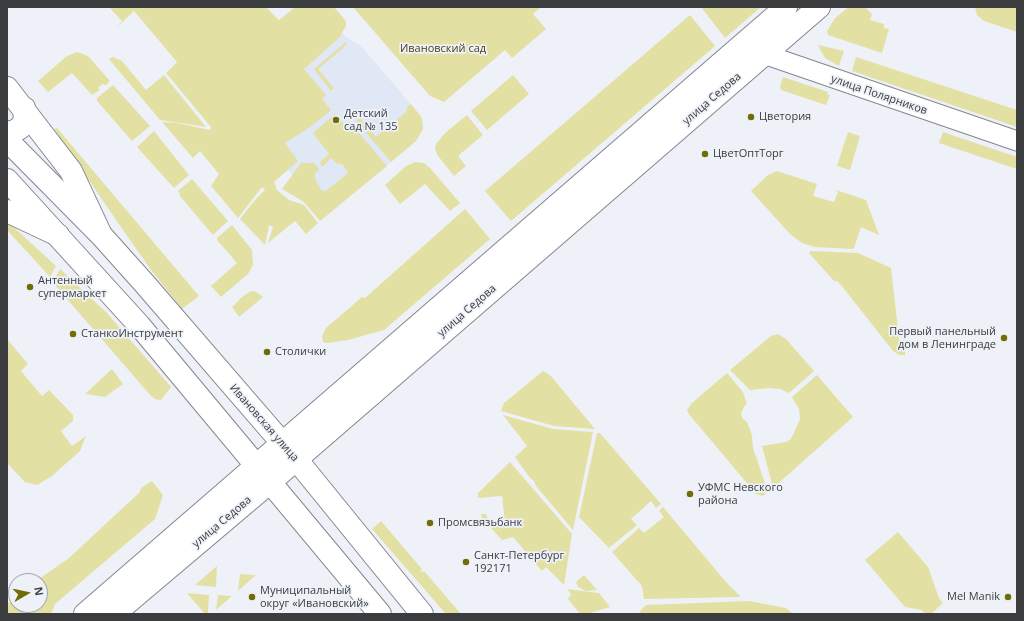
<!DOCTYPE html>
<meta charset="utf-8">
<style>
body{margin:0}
#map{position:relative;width:1024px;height:621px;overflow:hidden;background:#eef2f8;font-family:"Open Sans",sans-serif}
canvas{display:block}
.frame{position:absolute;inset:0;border:8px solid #3a3c3e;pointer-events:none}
.north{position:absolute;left:8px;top:573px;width:40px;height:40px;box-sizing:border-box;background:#eef2f8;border:1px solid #a6a9ae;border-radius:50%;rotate:81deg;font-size:11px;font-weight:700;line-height:16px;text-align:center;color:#3a3c3e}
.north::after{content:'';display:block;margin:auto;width:14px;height:18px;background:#726c07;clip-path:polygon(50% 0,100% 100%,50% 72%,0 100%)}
</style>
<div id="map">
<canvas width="1024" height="621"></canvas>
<div class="frame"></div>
<div class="north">N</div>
</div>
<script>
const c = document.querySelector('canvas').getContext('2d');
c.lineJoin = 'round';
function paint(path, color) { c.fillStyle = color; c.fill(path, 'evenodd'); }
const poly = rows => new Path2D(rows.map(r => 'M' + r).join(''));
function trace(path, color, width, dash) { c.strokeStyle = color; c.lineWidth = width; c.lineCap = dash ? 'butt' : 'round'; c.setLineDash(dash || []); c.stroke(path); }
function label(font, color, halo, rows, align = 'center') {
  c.font = font + ' "Open Sans",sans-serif'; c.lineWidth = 3.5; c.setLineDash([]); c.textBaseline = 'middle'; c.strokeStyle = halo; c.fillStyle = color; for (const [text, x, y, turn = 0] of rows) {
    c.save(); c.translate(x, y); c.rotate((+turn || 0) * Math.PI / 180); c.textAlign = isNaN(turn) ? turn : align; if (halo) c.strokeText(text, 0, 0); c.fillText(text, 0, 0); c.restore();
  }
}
paint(poly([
 [336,26,345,36,362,47,420,115,423,122,423,129,416,141,325,217,240,108]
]), '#e0e8f5');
paint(poly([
 [109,7,266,7,279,20,295,7,334,7,341,15,346,21,346,26,339,38,304,69,326,95,322,99,331,110,310,127,285,143,298,161,274,182,277,190,289,200,304,205,318,223,306,234,295,221,268,243,273,227,269,225,265,245,240,219,255,200,265,190,262,187,238,218,211,186,219,174,200,151,193,158,162,122,177,123,210,130,211,127,166,73,177,62,134,11,116,28,122,21],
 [353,7,541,7,533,14,546,29,512,58,505,50,444,102,430,96],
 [701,7,761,7,725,38],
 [849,7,865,7,872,14,870,20,884,24,884,28,889,29,882,53,828,35,827,31,835,18],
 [975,7,1017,7,1017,32,984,21,977,15],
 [690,15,715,46,511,221,485,191],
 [346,42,347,44,344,47,318,69,334,88,331,91,314,69],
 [818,45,844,51,839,66,825,58],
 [77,52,88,56,110,81,106,85,102,84,98,88,100,90,92,95,72,73,48,92,38,81,67,56],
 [113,57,122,61,146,90,164,75,206,127,160,120,109,59],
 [856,57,1017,110,1017,127,852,71],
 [513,75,529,94,487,130,471,111],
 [783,77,828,92,827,94,830,95,826,105,781,90,780,87],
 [113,85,150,126,132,141,97,101,97,98],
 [411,104,422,118,423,129,416,141,391,162,356,121,360,118,376,137,406,112,407,107],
 [335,114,347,128,352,125,387,166,320,221,304,202,282,189,301,163,314,163,318,167,319,170,315,173,315,178,321,190,326,191,348,173,342,164,337,164,331,158,322,167,320,162,329,154,313,133],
 [467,115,483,135,459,155,459,157,466,166,454,176,438,156,435,149,436,144,445,133],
 [57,128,199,296,182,309,151,270,123,230,54,129],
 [154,131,189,175,174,188,137,147],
 [848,132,860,136,850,170,837,166],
 [943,132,1017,157,1017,169,939,143],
 [415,162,424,163,430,168,460,203,450,211,425,184,400,204,385,185,406,166],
 [777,171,817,184,813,196,834,202,838,192,836,190,866,200,879,235,861,227,854,248,852,249,815,247,802,243,790,234,751,191,768,175],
 [192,179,228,221,214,234,212,234,179,195,180,194,178,191],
 [465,209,490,239,384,330,348,340,327,343,323,342,322,336,326,328,362,297,365,298],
 [7,221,56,266,50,277,7,230],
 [232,225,252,250,253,265,248,274,221,297,211,286,237,263,217,240,217,238],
 [811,251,858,253,891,268,900,346,905,350,905,355,899,355,893,351,841,285,837,281,834,281,809,253],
 [60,269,107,313,171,387,161,400,155,399,151,396,54,284,54,279],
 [251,291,256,292,263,297,239,317,232,307,242,297],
 [778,334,786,339,814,371,789,393,780,389,769,388,750,390,730,370,771,336],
 [7,339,28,364,21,371,42,396,49,390,73,415,73,421,61,431,72,446,86,436,80,451,52,476,37,485,25,482,7,463],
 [112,369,123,384,105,397,85,394],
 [543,371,550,375,595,429,554,426,501,411,504,403],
 [727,373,743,392,747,404,744,406,741,414,743,419,747,422,752,435,753,448,768,492,763,496,756,494,688,413,687,410,692,403],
 [817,375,853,417,773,488,762,446,786,442,791,439,800,419,799,409,792,397],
 [503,415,553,429,593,432,573,530,536,486,534,481,530,478,515,457,527,446],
 [597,433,600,433,661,504,656,508,651,501,631,519,637,525,609,548,579,517],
 [510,462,572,534,564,585,546,567,542,571,513,537,502,540,482,518,481,514,486,514,489,524,505,522,502,496,478,498,478,493],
 [152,481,163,495,155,519,55,604,51,614,7,614,7,604,16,597,16,605,40,605,40,581,36,581,69,558,140,492,141,488],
 [663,507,726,582,740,596,739,597,644,599,642,586,612,552,639,528,644,533,664,517,659,511],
 [381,521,422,569,420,571,422,572,424,571,461,614,446,614,372,529],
 [898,532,928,567,939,598,943,603,931,614,925,614,922,610,905,607,865,560],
 [217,566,216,587,195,585],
 [240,574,256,575,238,591],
 [584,575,597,590,586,591,578,587,576,582],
 [567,589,599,593,610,607,587,614,580,614,568,599,571,594],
 [187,593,209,595,208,614,205,614],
 [218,595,232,596,216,610],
 [749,601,786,608,793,614,642,614,639,612,646,605]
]), '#e3e0a3');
const street = poly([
 [752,50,1017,141]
]);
const secondary = poly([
 [7,88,71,171,100,233],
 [7,132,12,133,21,127,25,120,24,108],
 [7,211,58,235],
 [85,614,786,7],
 [114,614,270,482,819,7]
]);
const primary = poly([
 [7,140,101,235,144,283,296,459,422,614],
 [7,180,139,325,380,614]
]);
trace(street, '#84878d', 21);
trace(secondary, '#84878d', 24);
trace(primary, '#84878d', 24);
trace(street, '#fff', 19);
trace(secondary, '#fff', 22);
trace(primary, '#fff', 22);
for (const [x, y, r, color] of [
 [751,117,4,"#726c07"],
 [336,120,4,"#726c07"],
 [705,154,4,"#726c07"],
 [30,287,4,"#726c07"],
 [73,334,4,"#726c07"],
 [1004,338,4,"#726c07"],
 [267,352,4,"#726c07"],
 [690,494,4,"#726c07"],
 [430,523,4,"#726c07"],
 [466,562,4,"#726c07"],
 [252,597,4,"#726c07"],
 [1008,597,4,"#726c07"]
]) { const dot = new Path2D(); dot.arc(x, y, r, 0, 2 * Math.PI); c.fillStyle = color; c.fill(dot); trace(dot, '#eef2f8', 1.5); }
label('11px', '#474318', '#eef2f8', [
 ["Ивановский сад",443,49]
]);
label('11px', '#3a3c3e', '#eef2f8', [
 ["улица Полярников",879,95,19],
 ["улица Седова",712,99,-41],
 ["улица Седова",467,311,-41],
 ["Ивановская улица",264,423,49],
 ["улица Седова",222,522,-40]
]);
label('11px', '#3a3c3e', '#eef2f8', [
 ["Детский",344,114],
 ["сад № 135",344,127],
 ["Цветория",759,117],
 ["ЦветОптТорг",713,154],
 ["Антенный",38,281],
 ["супермаркет",38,294],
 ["Первый панельный",996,332,"right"],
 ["дом в Ленинграде",996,345,"right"],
 ["СтанкоИнструмент",81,334],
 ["Столички",275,352],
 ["УФМС Невского",698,488],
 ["района",698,501],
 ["Промсвязьбанк",438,523],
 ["Санкт-Петербург",474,556],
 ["192171",474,569],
 ["Муниципальный",260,591],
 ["округ «Ивановский»",260,604],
 ["Mel Manik",1000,597,"right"]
], 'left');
</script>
